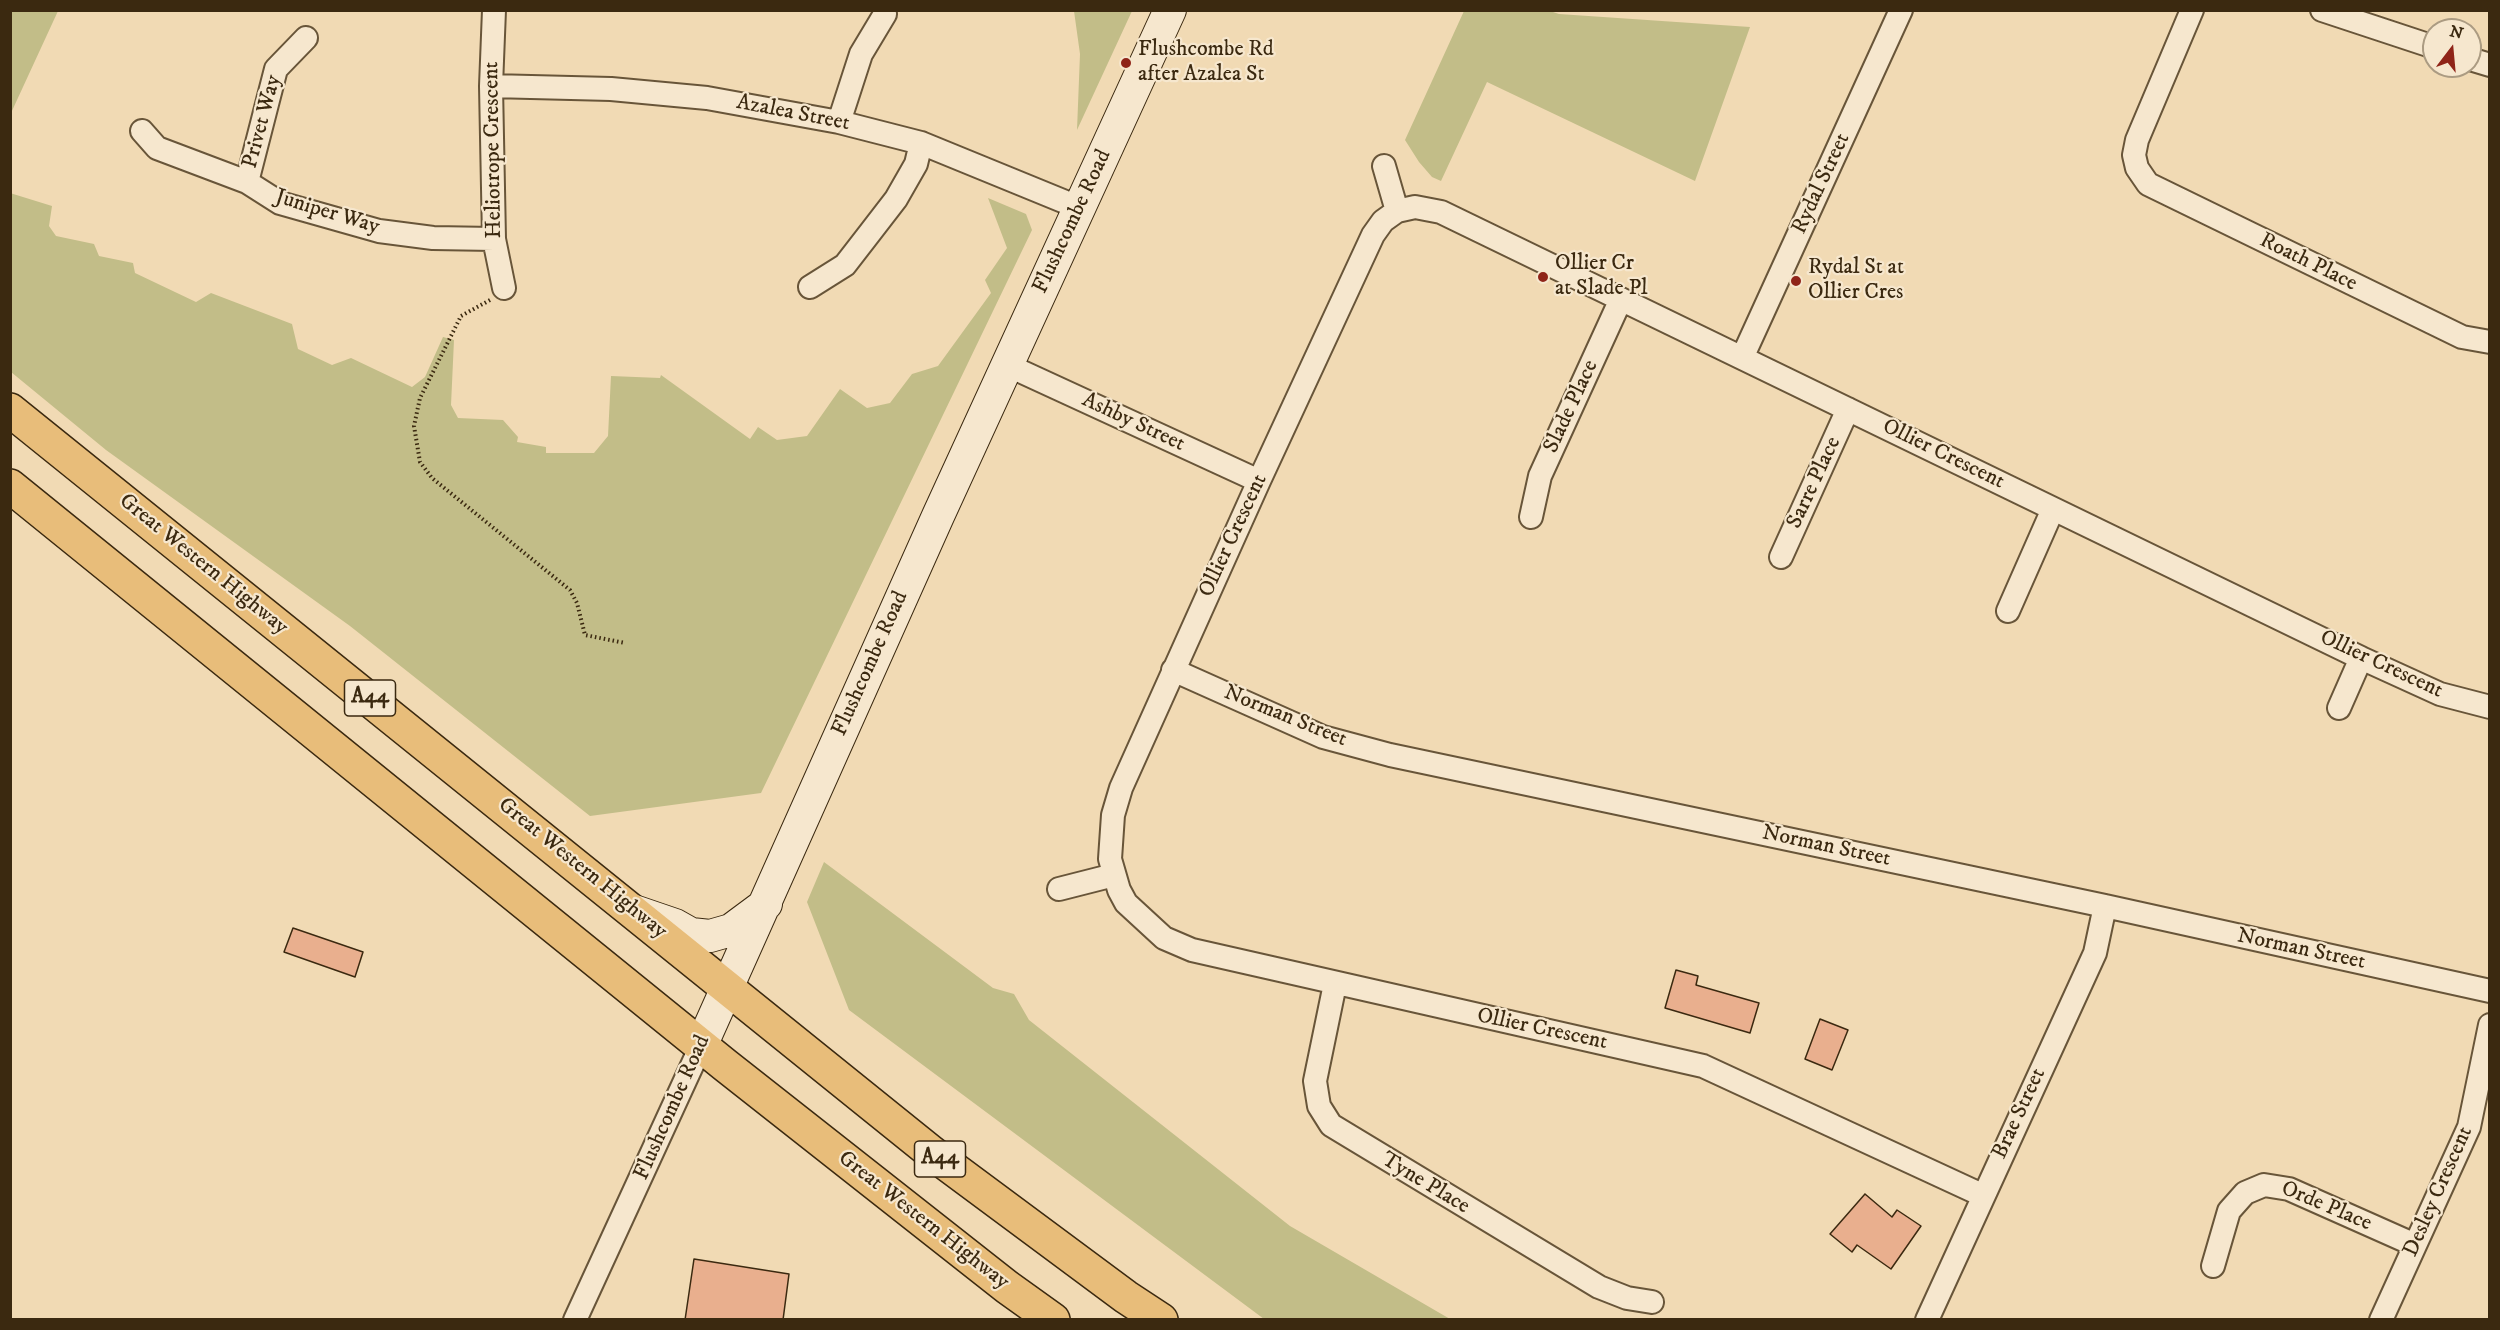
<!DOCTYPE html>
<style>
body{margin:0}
#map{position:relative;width:2500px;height:1330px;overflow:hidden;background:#f1dab4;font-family:"IM FELL DW Pica",serif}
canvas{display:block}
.frame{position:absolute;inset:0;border:12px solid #3b2910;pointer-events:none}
.north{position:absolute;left:2422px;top:18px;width:60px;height:60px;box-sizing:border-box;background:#f6e7ce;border:2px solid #ab9b82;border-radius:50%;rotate:16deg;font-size:16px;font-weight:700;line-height:24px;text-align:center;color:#3b2910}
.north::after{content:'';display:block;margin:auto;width:21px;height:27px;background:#8f2418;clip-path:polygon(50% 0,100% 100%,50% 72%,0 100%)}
</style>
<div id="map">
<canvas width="2500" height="1330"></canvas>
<div class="frame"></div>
<div class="north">N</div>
</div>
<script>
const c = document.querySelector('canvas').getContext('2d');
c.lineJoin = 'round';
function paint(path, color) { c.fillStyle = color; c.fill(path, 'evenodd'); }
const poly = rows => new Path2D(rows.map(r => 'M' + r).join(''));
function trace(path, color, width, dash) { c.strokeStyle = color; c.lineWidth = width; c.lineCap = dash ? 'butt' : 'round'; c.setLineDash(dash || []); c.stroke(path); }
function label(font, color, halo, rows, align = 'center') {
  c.font = font + ' "IM FELL DW Pica",serif'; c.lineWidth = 4.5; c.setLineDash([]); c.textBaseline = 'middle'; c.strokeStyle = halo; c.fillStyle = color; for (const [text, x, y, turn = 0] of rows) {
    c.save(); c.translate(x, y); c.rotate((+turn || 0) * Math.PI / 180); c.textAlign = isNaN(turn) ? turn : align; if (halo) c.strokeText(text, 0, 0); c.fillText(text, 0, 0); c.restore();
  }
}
paint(poly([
 [11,10,58,11,11,113,10,11],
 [1074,11,1132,11,1077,130,1080,54],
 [1464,11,1550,11,1559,14,1750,27,1695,181,1487,82,1441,181,1432,177,1419,162,1405,140],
 [10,193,52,206,49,226,56,236,94,244,99,256,133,263,135,273,196,302,211,293,292,324,298,349,332,365,351,358,412,387,425,377,443,337,454,340,451,405,458,418,503,420,518,437,517,442,546,447,546,453,594,453,608,436,611,376,660,378,661,375,750,439,758,427,777,440,807,436,840,389,867,408,890,403,912,374,938,366,991,293,985,280,1007,248,988,198,1026,214,1032,230,761,793,590,816,350,626,106,450,11,372],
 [824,862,993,988,1014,994,1029,1020,1290,1226,1450,1319,1264,1319,849,1010,807,902]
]), '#c2bd88');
const building = poly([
 [293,928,363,952,355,977,284,952,293,928],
 [1676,970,1698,976,1696,985,1759,1003,1750,1033,1665,1008,1676,970],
 [1820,1019,1848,1030,1832,1070,1805,1059,1820,1019],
 [1865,1194,1892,1217,1897,1210,1921,1226,1891,1269,1857,1245,1852,1252,1830,1234,1865,1194],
 [694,1259,789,1274,783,1320,685,1320,694,1259]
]);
paint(building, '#e9af8e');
trace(building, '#3b2910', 1.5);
const street = poly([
 [494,10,491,86,494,239,504,288],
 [2192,10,2137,140,2134,155,2137,168,2148,184,2462,337,2490,342],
 [2322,10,2434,47],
 [2470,59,2490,65],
 [491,86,611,89,707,98,839,122,921,143,1080,208],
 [839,122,861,54,885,14],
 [142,131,157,148,247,182,280,203,379,231,433,238,494,239],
 [1384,166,1397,211],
 [247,182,276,69,306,38],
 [810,287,845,265,869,234,896,199,916,164,921,143],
 [1742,358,1901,10],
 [1007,365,1259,481],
 [1531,517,1540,476,1621,299],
 [1781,557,1848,409],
 [2008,611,2053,509],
 [1173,670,1323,737,1390,755,2105,906,2490,991],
 [2339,708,2361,658],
 [1059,889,1114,875],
 [1335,984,1315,1081,1319,1106,1331,1125,1599,1287,1627,1298,1652,1302],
 [1982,1195,1703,1066,1192,950,1164,938,1126,903,1119,890,1110,859,1113,815,1121,788,1259,481,1373,235,1383,221,1397,211,1415,207,1441,212,2361,658,2440,694,2490,707],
 [2213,1266,2229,1211,2245,1193,2264,1185,2289,1189,2415,1245],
 [575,1320,701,1046],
 [1927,1320,2095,953,2105,906],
 [2381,1320,2469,1127,2490,1025]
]);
const secondary = poly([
 [634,911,675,925,691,934,710,936,731,930,766,904],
 [701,1046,938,516,1170,10]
]);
const highway = poly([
 [10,410,932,1153,1126,1297,1161,1320],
 [10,486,725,1065,1007,1287,1053,1320]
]);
trace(street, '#685539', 26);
trace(secondary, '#3b2910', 34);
trace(highway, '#3b2910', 36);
trace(poly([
 [490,300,461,316,420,398,414,426,420,462,432,478,570,590,577,603,585,635,625,643]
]), '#3b2910', 4, [1.5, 3]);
trace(street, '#f6e7ce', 22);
trace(secondary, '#f6e7ce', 32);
trace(highway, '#e8bd7a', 33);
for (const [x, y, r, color] of [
 [1126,63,6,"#8f2418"],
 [1543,277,6,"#8f2418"],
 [1796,281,6,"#8f2418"]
]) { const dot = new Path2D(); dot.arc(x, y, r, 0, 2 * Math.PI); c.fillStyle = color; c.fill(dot); trace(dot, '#f6e7ce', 2); }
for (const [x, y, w] of [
 [370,698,51],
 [940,1159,51]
]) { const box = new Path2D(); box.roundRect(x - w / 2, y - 18, w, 36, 4.5); c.fillStyle = '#f6e7ce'; c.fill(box); trace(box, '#3b2910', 1.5); }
label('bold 21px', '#3b2910', null, [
 ["A44",370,698],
 ["A44",940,1159]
]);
label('22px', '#3b2910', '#f6e7ce', [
 ["Flushcombe Rd",1138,50],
 ["after Azalea St",1138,75],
 ["Ollier Cr",1555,264],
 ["at Slade Pl",1555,289],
 ["Rydal St at",1808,268],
 ["Ollier Cres",1808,293]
], 'left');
label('22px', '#3b2910', '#f6e7ce', [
 ["Azalea Street",793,114,11],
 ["Privet Way",263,122,-75],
 ["Heliotrope Crescent",494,150,-91],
 ["Rydal Street",1822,184,-65],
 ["Juniper Way",327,213,17],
 ["Flushcombe Road",1073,222,-65],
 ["Roath Place",2308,263,26],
 ["Slade Place",1572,407,-65],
 ["Ashby Street",1133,423,25],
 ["Ollier Crescent",1943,455,26],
 ["Sarre Place",1815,483,-65],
 ["Ollier Crescent",1234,536,-65],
 ["Great Western Highway",203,565,39],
 ["Flushcombe Road",871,664,-66],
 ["Ollier Crescent",2381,665,25],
 ["Norman Street",1285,717,22],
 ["Norman Street",1826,847,12],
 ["Great Western Highway",582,869,39],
 ["Norman Street",2301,950,12],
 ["Ollier Crescent",1542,1030,12],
 ["Flushcombe Road",673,1108,-66],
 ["Brae Street",2020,1114,-65],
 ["Tyne Place",1425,1184,31],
 ["Desley Crescent",2439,1192,-66],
 ["Orde Place",2326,1207,23],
 ["Great Western Highway",923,1221,38]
]);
</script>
